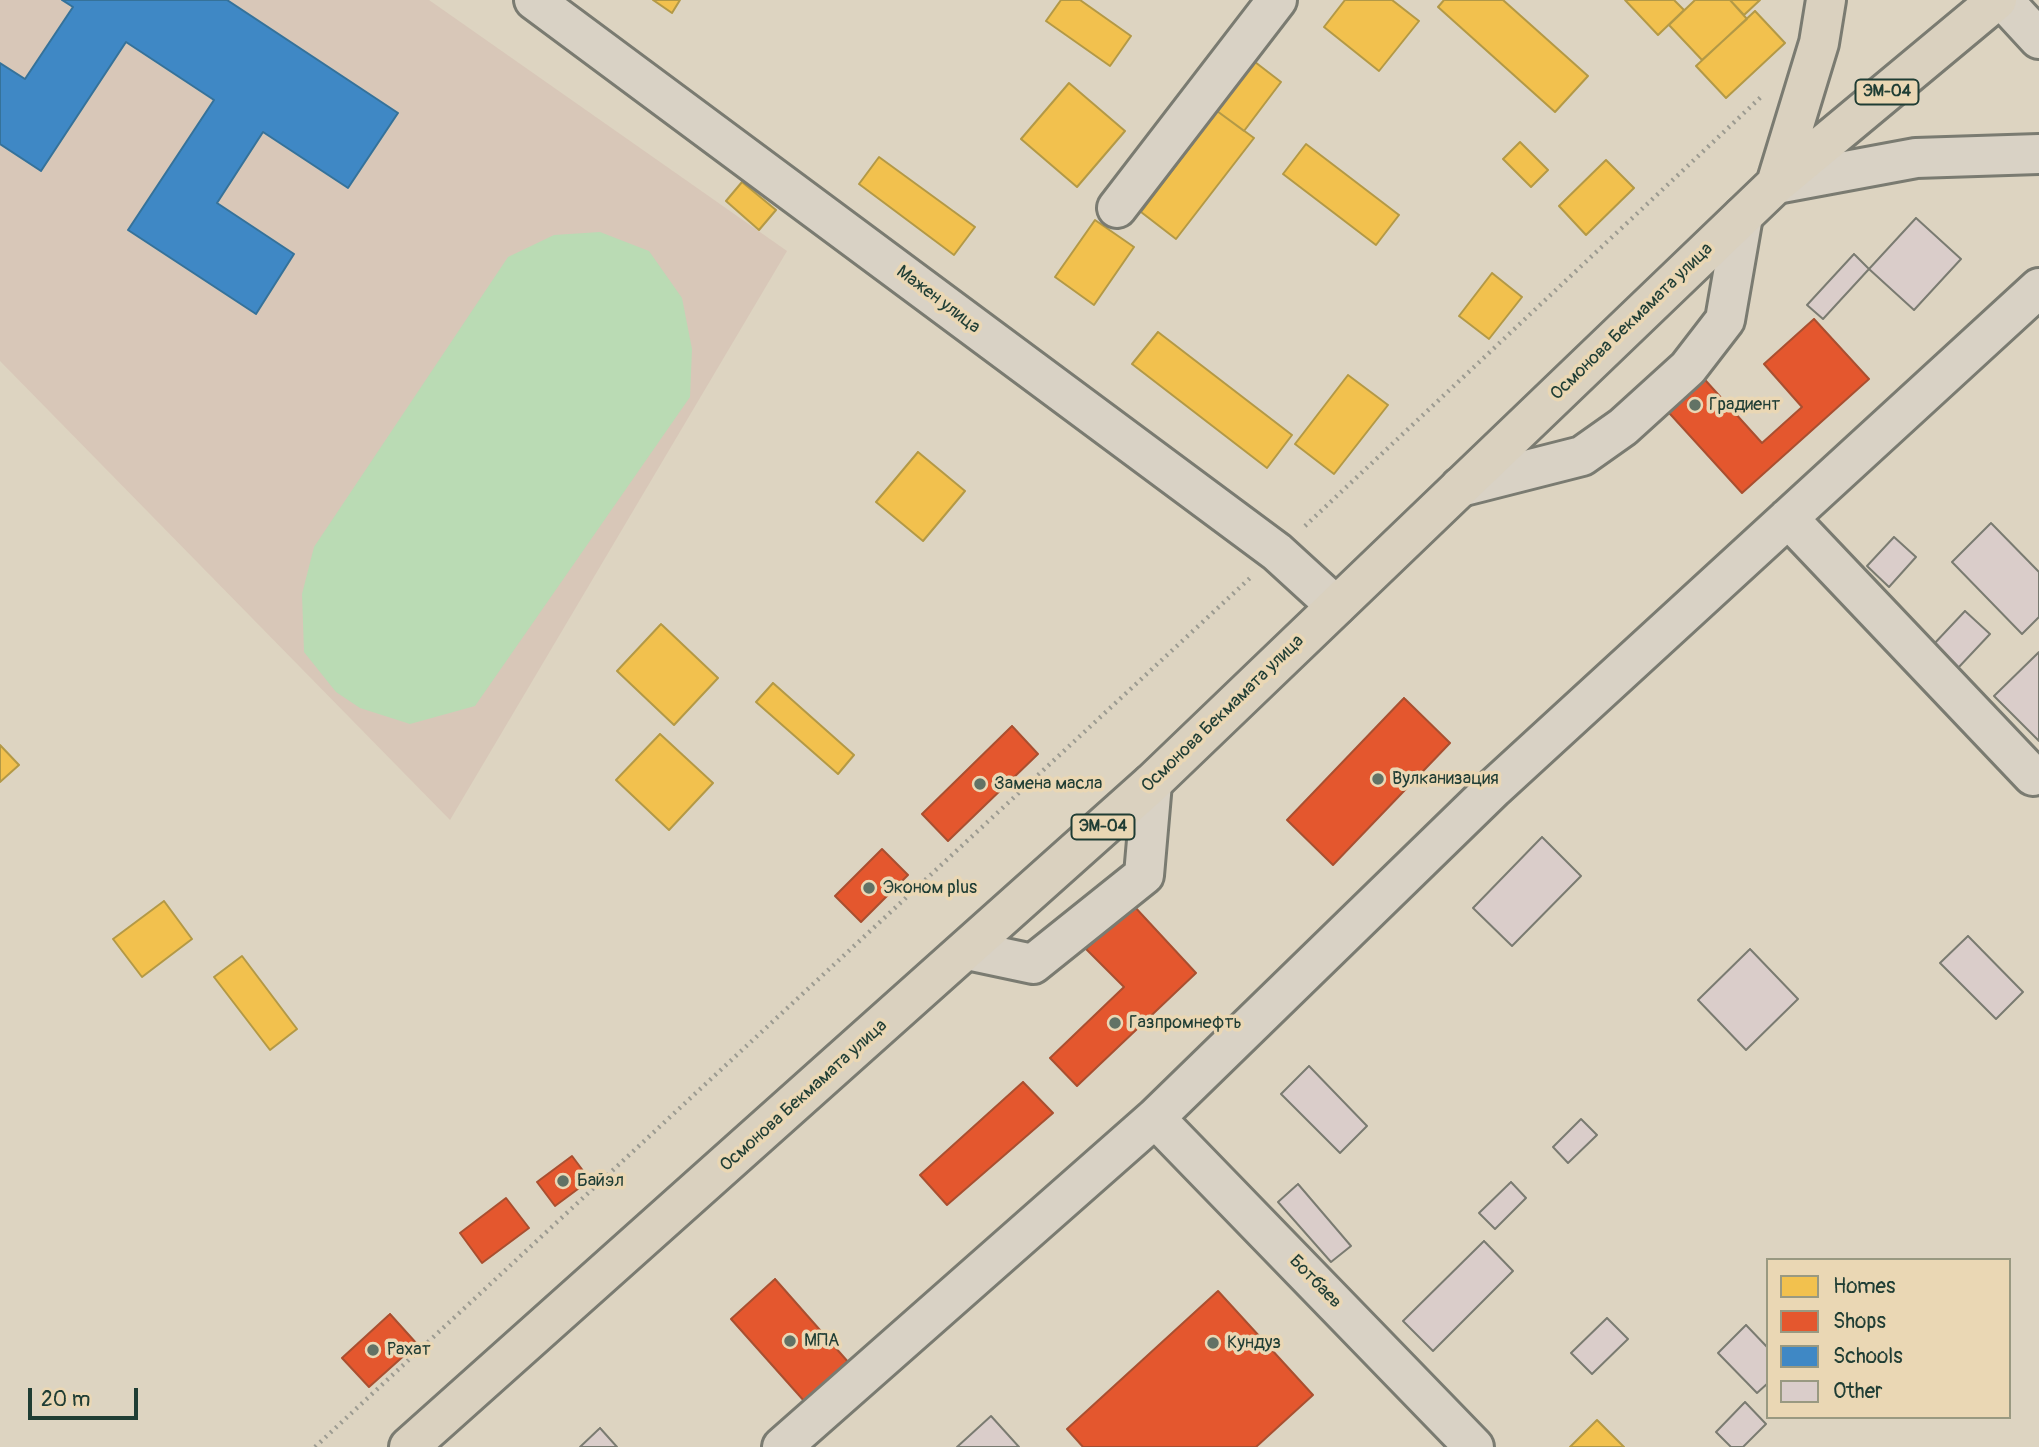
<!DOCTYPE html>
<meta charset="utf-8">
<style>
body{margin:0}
#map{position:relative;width:2039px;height:1447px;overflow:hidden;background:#ddd4c1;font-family:Pangolin,sans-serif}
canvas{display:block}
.legend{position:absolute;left:1766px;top:1258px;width:245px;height:161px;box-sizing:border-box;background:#ead7b4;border:2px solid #999981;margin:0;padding:9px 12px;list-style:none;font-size:21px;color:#1f3d34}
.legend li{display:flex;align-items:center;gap:14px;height:35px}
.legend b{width:35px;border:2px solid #999981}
.scale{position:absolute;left:28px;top:1388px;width:110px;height:32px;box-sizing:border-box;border:4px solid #1f3d34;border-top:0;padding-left:9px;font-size:21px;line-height:24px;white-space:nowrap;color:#1f3d34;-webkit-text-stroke:5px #ead7b4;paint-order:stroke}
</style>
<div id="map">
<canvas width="2039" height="1447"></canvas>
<ul class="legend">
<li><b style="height:19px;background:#f2c14e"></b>Homes</li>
<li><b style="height:19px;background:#e4572e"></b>Shops</li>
<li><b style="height:19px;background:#3f88c5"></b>Schools</li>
<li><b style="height:19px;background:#dacdca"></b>Other</li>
</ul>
<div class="scale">20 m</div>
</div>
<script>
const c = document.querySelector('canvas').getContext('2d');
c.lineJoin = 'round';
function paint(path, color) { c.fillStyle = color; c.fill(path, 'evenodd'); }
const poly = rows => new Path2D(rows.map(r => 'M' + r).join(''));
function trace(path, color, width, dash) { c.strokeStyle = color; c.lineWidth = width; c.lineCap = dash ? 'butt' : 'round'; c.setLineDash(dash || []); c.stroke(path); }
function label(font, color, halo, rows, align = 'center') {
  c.font = font + ' Pangolin,sans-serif'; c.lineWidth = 7; c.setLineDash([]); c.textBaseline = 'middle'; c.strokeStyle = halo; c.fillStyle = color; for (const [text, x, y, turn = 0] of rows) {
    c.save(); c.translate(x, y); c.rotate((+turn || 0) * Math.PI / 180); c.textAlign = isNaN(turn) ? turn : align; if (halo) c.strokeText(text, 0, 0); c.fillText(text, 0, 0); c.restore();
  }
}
paint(poly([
 [0,0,429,0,787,251,450,820,0,361]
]), '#d8c7b8');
paint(poly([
 [600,232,649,251,682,298,692,349,690,397,475,706,410,724,360,708,336,692,304,652,302,594,314,547,508,257,554,235]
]), '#badbb4');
const homes = poly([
 [653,0,680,0,672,13,653,0],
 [1061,0,1080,0,1131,36,1110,66,1046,21,1061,0],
 [1345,0,1392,0,1419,21,1379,71,1324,27,1345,0],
 [1444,0,1503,0,1588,76,1555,112,1438,7,1444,0],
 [1625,0,1674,0,1684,10,1658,35,1625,0],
 [1695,0,1730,0,1747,19,1702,60,1669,25,1695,0],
 [1730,0,1760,0,1744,15,1730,0],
 [1755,11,1785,43,1726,98,1696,66,1755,11],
 [1255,62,1281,82,1244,131,1217,111,1255,62],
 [1069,83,1125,131,1077,187,1021,139,1069,83],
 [1217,111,1254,138,1176,239,1141,212,1217,111],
 [1520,142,1548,170,1531,187,1503,159,1520,142],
 [1306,144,1399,215,1376,245,1283,174,1306,144],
 [879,157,975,227,954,255,859,184,879,157],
 [1606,160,1634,188,1586,235,1559,206,1606,160],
 [742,182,776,210,759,230,726,201,742,182],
 [1095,220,1134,247,1094,305,1055,277,1095,220],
 [1492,273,1522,297,1489,339,1459,316,1492,273],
 [1158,332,1292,435,1267,468,1132,364,1158,332],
 [1348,375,1388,405,1334,474,1295,444,1348,375],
 [918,452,965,491,923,541,876,502,918,452],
 [661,624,718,678,674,725,617,671,661,624],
 [773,683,854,755,838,774,756,702,773,683],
 [660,734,713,783,669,830,616,780,660,734],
 [0,745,19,765,0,782,0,745],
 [164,901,192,939,142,977,113,939,164,901],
 [242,956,297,1029,270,1050,214,977,242,956],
 [1597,1420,1624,1447,1570,1447,1597,1420]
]);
paint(homes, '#f2c14e');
trace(homes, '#b39946', 2);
const shops = poly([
 [1814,319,1869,379,1742,493,1661,404,1697,371,1762,443,1802,407,1764,364,1814,319],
 [1404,698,1450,743,1333,865,1287,820,1404,698],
 [1012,726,1038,754,948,841,922,814,1012,726],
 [882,849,908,875,861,922,835,896,882,849],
 [1133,905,1196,973,1077,1086,1050,1058,1124,987,1086,949,1133,905],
 [1023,1082,1053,1113,947,1205,920,1175,1023,1082],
 [572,1156,590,1180,555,1206,537,1182,572,1156],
 [506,1198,529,1228,482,1263,460,1233,506,1198],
 [775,1279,849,1363,805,1402,731,1319,775,1279],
 [1218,1291,1313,1395,1256,1447,1083,1447,1067,1429,1218,1291],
 [390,1314,417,1344,369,1387,342,1358,390,1314]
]);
paint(shops, '#e4572e');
trace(shops, '#a94f30', 2);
const schools = poly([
 [62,0,227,0,398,113,348,188,263,132,217,203,294,254,256,314,128,230,214,100,126,42,41,171,0,144,0,63,25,79,73,7,62,0]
]);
paint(schools, '#3f88c5');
trace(schools, '#35729a', 2);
const building = poly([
 [1916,218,1961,259,1914,310,1869,269,1916,218],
 [1854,254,1869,269,1823,319,1807,305,1854,254],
 [1991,523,2039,572,2039,617,2022,634,1952,562,1991,523],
 [1894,537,1916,557,1889,587,1867,566,1894,537],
 [1965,611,1990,634,1958,668,1933,645,1965,611],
 [2039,652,2039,741,1994,696,2039,652],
 [1542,837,1581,876,1512,946,1473,908,1542,837],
 [1968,936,2023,992,1996,1019,1940,963,1968,936],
 [1750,949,1798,999,1746,1050,1698,1000,1750,949],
 [1309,1066,1367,1126,1340,1153,1281,1094,1309,1066],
 [1581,1119,1597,1135,1568,1163,1553,1147,1581,1119],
 [1511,1182,1526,1198,1495,1229,1479,1213,1511,1182],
 [1298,1184,1351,1246,1331,1262,1278,1202,1298,1184],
 [1484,1241,1513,1271,1433,1351,1403,1321,1484,1241],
 [1607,1318,1628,1339,1592,1374,1571,1353,1607,1318],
 [1746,1325,1768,1348,1768,1383,1757,1393,1718,1353,1746,1325],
 [1745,1402,1766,1424,1743,1447,1731,1447,1716,1432,1745,1402],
 [991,1416,1019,1447,957,1447,991,1416],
 [600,1428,617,1447,580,1447,600,1428]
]);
paint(building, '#dacdca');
trace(building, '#7a7b71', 2);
const minor = poly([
 [534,0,1277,552,1336,606],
 [2003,0,2039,39],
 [1776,184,1916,158,2039,154],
 [1117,208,1277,0],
 [1460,487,1582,456,1623,427,1688,368,1725,320,1743,216],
 [1788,518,2033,776],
 [967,950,1033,964,1144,875,1152,783],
 [1155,1118,1474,1447],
 [782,1447,1155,1118,1494,788,2039,288]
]);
const highway = poly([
 [1776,184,1819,43,1826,0],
 [409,1447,1152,783,1776,184,1997,0]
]);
trace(minor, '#7a7b71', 44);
trace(highway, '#7a7b71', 44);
trace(poly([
 [1305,526,1762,96],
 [315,1447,1250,578]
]), '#9c9b91', 4.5, [2, 5]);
trace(minor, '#d9d2c5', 38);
trace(highway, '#dad1bf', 38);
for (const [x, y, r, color] of [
 [1695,405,7,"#627265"],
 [1378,779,7,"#627265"],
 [980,784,7,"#627265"],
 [869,888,7,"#627265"],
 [1115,1023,7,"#627265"],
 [563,1181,7,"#627265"],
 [790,1341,7,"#627265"],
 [1213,1343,7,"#627265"],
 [373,1350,7,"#627265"]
]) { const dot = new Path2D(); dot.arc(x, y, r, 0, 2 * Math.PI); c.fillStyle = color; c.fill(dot); trace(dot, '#ead7b4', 2.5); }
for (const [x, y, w] of [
 [1887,92,63],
 [1103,827,63]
]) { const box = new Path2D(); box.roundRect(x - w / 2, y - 12.5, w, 25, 5); c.fillStyle = '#ead7b4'; c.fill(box); trace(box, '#1f3d34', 2); }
label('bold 16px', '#1f3d34', null, [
 ["ЭМ-04",1887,92],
 ["ЭМ-04",1103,827]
]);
label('18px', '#1f3d34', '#ead7b4', [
 ["Мажен улица",938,300,37],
 ["Осмонова Бекмамата улица",1632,322,-44],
 ["Осмонова Бекмамата улица",1223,714,-44],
 ["Осмонова Бекмамата улица",804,1096,-42],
 ["Ботбаев",1315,1282,46]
]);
label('18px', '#1f3d34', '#ead7b4', [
 ["Градиент",1709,405],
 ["Вулканизация",1392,779],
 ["Замена масла",994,784],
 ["Эконом plus",883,888],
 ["Газпромнефть",1129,1023],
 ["Байэл",577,1181],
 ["МПА",804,1341],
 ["Кундуз",1227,1343],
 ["Рахат",387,1350]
], 'left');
</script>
